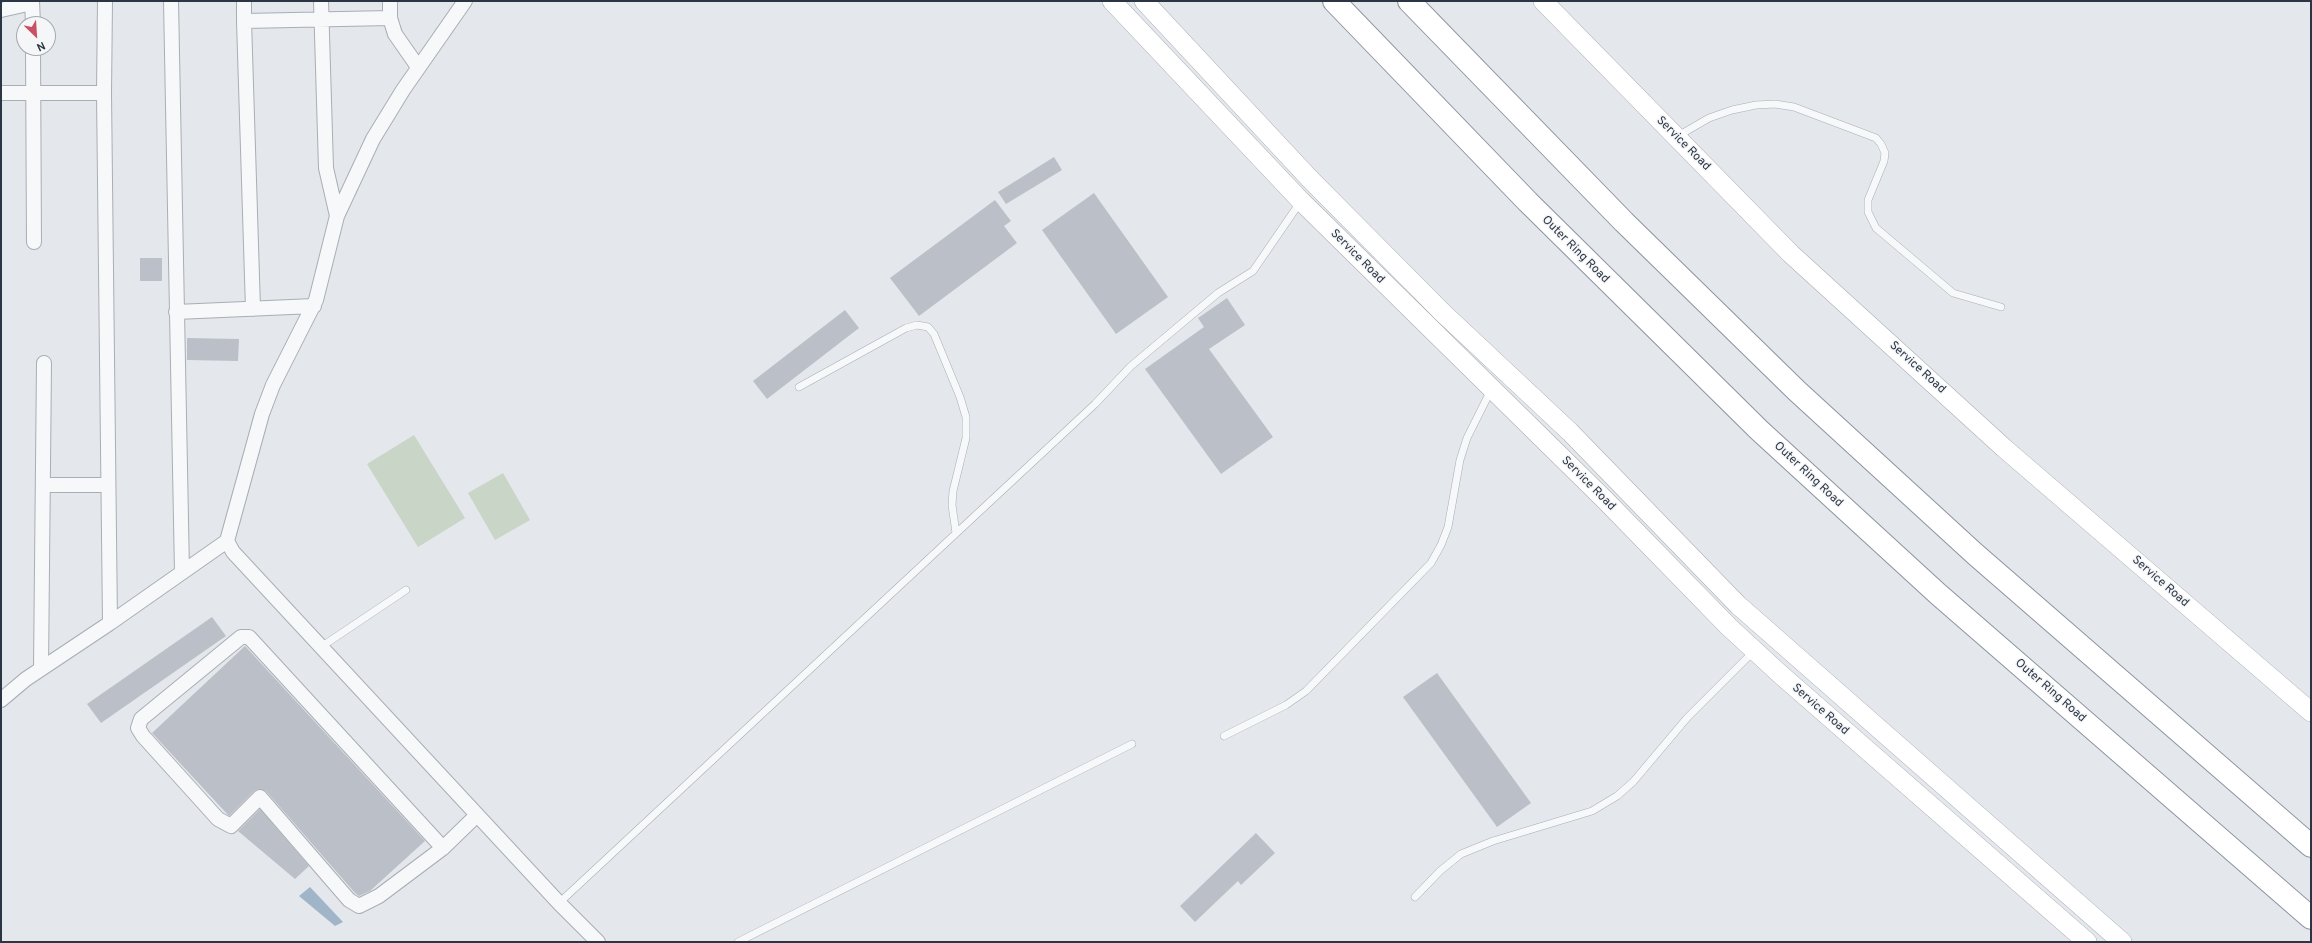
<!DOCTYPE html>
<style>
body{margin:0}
#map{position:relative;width:2312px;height:943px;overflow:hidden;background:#e4e7eb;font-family:Overpass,sans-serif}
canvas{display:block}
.frame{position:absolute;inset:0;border:2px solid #2c3543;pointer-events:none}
.north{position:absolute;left:16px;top:16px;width:40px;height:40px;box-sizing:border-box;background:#f4f6f8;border:1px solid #a4a9b0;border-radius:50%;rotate:155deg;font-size:11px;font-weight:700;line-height:16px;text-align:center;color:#2c3543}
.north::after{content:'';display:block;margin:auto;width:14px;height:18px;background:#c95163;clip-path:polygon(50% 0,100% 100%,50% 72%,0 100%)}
</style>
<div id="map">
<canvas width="2312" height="943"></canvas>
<div class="frame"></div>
<div class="north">N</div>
</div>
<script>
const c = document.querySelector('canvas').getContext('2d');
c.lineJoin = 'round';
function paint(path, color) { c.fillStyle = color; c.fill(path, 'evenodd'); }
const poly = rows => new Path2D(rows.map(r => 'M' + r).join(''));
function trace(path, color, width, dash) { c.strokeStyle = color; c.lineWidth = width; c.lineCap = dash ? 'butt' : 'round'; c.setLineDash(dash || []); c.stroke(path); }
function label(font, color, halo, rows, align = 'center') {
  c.font = font + ' Overpass,sans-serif'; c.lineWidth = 3; c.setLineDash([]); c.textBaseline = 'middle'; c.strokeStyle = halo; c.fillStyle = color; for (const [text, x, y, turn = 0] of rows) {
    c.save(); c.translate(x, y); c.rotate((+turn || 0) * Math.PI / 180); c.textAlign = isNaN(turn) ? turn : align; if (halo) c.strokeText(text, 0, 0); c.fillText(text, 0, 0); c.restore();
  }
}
paint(poly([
 [414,435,465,518,418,547,367,464],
 [503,473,530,520,495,540,468,493]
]), '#c9d5c6');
paint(poly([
 [310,887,343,922,335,926,299,896]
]), '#a1b5c9');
paint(poly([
 [1054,157,1062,170,1006,204,998,192],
 [1094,193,1168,297,1116,334,1042,230],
 [995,200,1011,221,1004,226,1017,243,919,316,890,278],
 [140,258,162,258,162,281,140,281],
 [1227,298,1245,325,1209,349,1273,437,1221,474,1145,369,1204,327,1198,318],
 [845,310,859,328,767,399,753,381],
 [187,338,239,339,238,361,187,360],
 [212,617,226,636,101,723,87,704],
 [245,646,425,841,370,891,359,896,355,893,266,791,258,789,254,791,229,816,152,733],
 [1437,673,1531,803,1497,827,1403,697],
 [260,809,309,866,295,879,238,831],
 [1256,833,1275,853,1241,885,1238,881,1195,922,1180,906]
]), '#bbc0c8');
const lane = poly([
 [1678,136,1709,118,1732,110,1756,105,1775,104,1794,107,1876,138,1881,144,1885,153,1884,161,1868,200,1868,212,1876,228,1953,293,2001,307],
 [799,387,906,328,917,325,928,327,934,334,960,397,966,417,966,438,953,491,952,505,956,533],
 [321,647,406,590],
 [1224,736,1286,705,1306,691,1431,563,1441,545,1448,527,1460,460,1467,438,1491,390],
 [1415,897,1440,871,1461,854,1493,841,1592,811,1617,796,1633,782,1687,718,1754,651],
 [559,903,1095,404,1131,366,1218,293,1253,271,1301,201],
 [738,942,1132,744]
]);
const street = poly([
 [32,1,33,24],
 [105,1,104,93,110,623],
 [171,1,182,572],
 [244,1,244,21,390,18],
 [321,1,326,168,337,216],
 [390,1,390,18,395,34,418,67],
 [465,1,403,90,373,139,337,216,316,300,273,385,262,414,227,541,233,552,559,903,598,942],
 [1,10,32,3],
 [244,21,253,309],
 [33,48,34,242],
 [1,93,104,93],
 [176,312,314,306],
 [43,485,108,485],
 [41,668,44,363],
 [1,700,26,679,110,623,227,541],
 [443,848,249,637,241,637,141,719,138,728,143,736,218,819,231,826,260,797,349,900,359,906,379,896,443,848,477,815]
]);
const secondary = poly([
 [1112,1,1301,201,1605,500,1729,627,1780,674,2087,942],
 [1144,1,1310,179,1443,313,1570,432,1738,605,2122,942],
 [1543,1,1791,254,2004,448,2311,712]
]);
const highway = poly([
 [1334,1,1528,202,1759,430,1938,594,2311,918],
 [1409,1,1624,222,1797,391,1975,554,2311,846]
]);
trace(lane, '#a9aeb5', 8);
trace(street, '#a9aeb5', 16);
trace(secondary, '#a9aeb5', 20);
trace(highway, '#8c94a1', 24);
trace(lane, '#f7f8fa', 7);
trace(street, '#f7f8fa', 14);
trace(secondary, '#fff', 19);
trace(highway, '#fff', 22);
label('12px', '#2c3543', '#f4f6f8', [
 ["Service Road",1683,144,45],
 ["Outer Ring Road",1575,250,45],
 ["Service Road",1357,257,45],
 ["Service Road",1917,368,42],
 ["Outer Ring Road",1808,475,43],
 ["Service Road",1588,484,45],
 ["Service Road",2160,582,41],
 ["Outer Ring Road",2050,691,41],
 ["Service Road",1820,710,41]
]);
</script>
